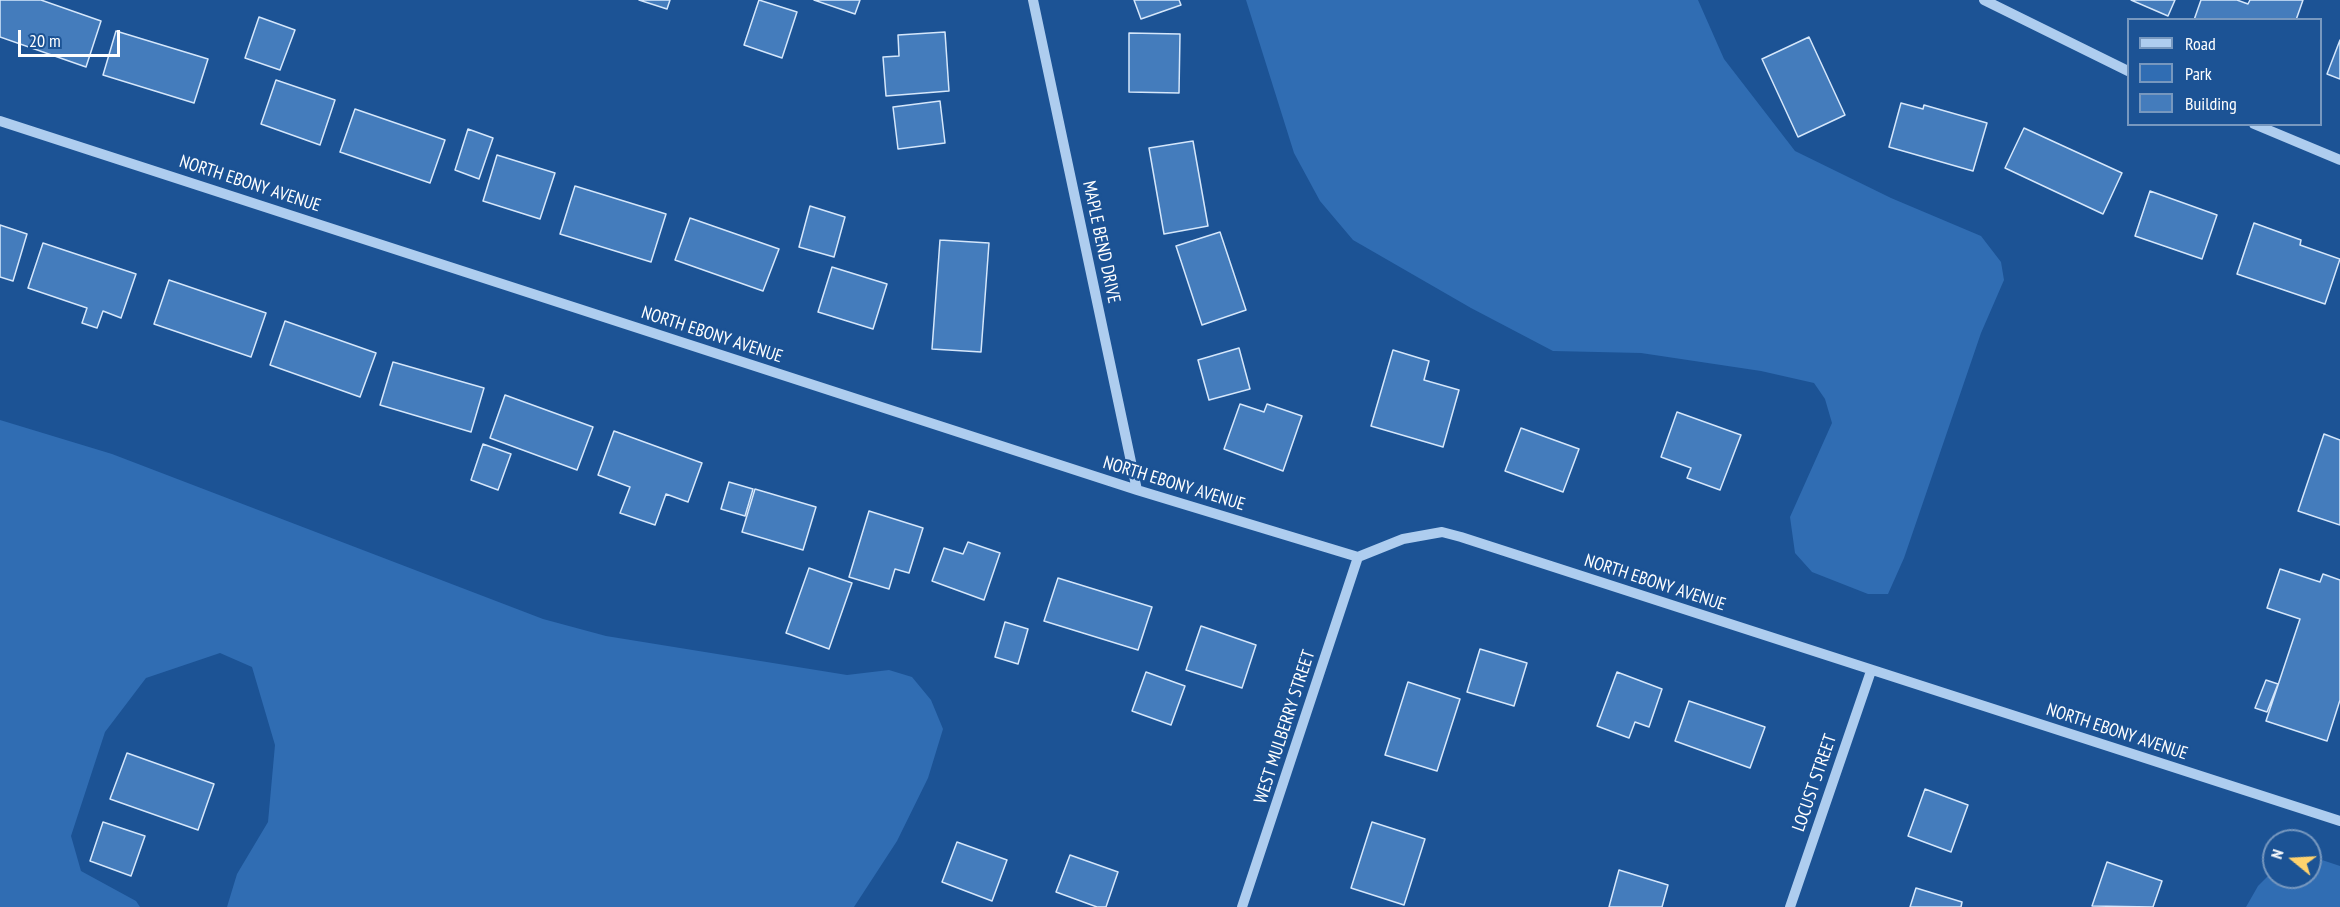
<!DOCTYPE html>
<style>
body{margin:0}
#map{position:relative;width:2340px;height:907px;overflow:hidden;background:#1c5395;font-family:"PT Sans Narrow",sans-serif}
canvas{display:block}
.legend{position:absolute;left:2127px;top:18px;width:195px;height:108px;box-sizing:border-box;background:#1c5395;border:2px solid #7798bf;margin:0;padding:8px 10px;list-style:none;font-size:18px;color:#fff}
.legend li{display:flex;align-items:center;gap:12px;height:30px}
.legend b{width:30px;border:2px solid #7798bf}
.north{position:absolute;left:2262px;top:829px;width:60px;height:60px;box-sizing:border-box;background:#1c5395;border:2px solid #7798bf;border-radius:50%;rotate:288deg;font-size:16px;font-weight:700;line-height:24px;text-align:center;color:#fff}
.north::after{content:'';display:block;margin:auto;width:21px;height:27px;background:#ffd26d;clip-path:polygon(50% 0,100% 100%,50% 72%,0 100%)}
.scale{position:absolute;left:18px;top:30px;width:102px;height:27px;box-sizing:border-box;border:3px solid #fff;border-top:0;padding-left:8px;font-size:18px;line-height:21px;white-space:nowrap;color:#fff;-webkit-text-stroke:4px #1c5395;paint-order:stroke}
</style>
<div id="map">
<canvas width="2340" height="907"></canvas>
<ul class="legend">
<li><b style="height:8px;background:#aecdef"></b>Road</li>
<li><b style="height:16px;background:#306db3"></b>Park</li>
<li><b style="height:16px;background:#447cbc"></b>Building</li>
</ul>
<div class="north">N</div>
<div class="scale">20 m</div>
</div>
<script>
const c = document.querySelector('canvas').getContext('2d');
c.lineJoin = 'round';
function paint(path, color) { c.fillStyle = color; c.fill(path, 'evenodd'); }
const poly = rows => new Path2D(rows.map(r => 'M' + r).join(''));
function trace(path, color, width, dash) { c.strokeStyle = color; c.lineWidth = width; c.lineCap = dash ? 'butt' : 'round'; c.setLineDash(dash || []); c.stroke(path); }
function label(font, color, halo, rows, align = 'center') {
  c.font = font + ' "PT Sans Narrow",sans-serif'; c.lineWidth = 5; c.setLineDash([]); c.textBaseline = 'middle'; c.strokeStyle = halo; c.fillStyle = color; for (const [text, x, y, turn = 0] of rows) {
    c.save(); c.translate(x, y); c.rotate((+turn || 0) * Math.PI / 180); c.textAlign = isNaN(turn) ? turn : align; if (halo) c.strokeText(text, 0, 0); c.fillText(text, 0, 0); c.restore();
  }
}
paint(poly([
 [1246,0,1698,0,1724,59,1795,151,1891,198,1981,236,2001,262,2004,280,1981,333,1904,558,1888,594,1868,594,1812,572,1795,553,1790,517,1832,423,1825,399,1814,383,1761,371,1641,353,1553,351,1471,308,1353,240,1320,201,1294,153],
 [0,420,112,454,543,619,606,636,847,675,889,670,912,677,931,700,943,729,928,778,897,841,854,907,227,907,237,874,268,822,275,745,252,667,220,653,146,678,105,732,71,836,81,871,136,901,140,907,0,907],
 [2310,856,2340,866,2340,907,2246,907,2258,886,2274,870,2274,877,2310,877]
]), '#306db3');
const building = poly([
 [0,0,41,0,101,21,86,67,0,37,0,0],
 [639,0,670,0,667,9,639,0],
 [759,0,797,12,782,58,744,45,759,0],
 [814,0,860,0,855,14,814,0],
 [1134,0,1179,0,1181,5,1141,19,1134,0],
 [2131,0,2175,0,2168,16,2131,0],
 [2201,0,2237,0,2248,4,2250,0,2303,0,2296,20,2194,20,2201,0],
 [259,17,295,30,280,70,245,58,259,17],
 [116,31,208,59,194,103,103,75,116,31],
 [945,32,949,91,886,96,883,57,899,56,898,35,945,32],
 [1129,33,1180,34,1179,93,1129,92,1129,33],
 [1809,37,1845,115,1798,137,1762,59,1809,37],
 [2340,40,2340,79,2327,74,2340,40],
 [276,80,335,100,320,145,261,124,276,80],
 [940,101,945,143,898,149,893,107,940,101],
 [1901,103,1923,109,1924,105,1987,123,1973,171,1889,147,1901,103],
 [355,109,445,140,430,183,340,152,355,109],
 [2024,128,2122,173,2103,214,2005,168,2024,128],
 [468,129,493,138,479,179,455,170,468,129],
 [1193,141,1208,226,1164,234,1149,148,1193,141],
 [497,155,555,173,540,219,483,201,497,155],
 [575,186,666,214,651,262,560,234,575,186],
 [2150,191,2217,215,2202,259,2135,236,2150,191],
 [810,206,845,217,834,257,799,247,810,206],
 [690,218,779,249,763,291,675,260,690,218],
 [2254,223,2301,240,2300,245,2340,259,2325,304,2237,274,2254,223],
 [0,225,27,234,13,281,0,277,0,225],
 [1220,232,1246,310,1202,325,1176,246,1220,232],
 [940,240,989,243,981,352,932,349,940,240],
 [43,243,136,274,121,318,103,311,97,328,82,323,87,308,28,288,43,243],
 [832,267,887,284,873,329,818,312,832,267],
 [169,280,266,313,251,357,154,324,169,280],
 [285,321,376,353,360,397,270,365,285,321],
 [1239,348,1250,389,1209,400,1198,360,1239,348],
 [1393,350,1429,361,1424,380,1459,390,1443,447,1371,426,1393,350],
 [393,362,484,388,471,432,380,405,393,362],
 [505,395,593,427,577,470,490,438,505,395],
 [1240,404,1264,412,1267,404,1302,416,1283,471,1224,449,1240,404],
 [1677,412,1741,435,1720,490,1687,478,1691,468,1661,457,1677,412],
 [1521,428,1579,449,1563,492,1505,471,1521,428],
 [614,431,702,463,688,502,666,494,655,525,620,513,630,487,598,475,614,431],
 [2324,434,2340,440,2340,525,2298,511,2324,434],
 [483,444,511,454,498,490,471,480,483,444],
 [729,482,753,489,745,516,721,509,729,482],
 [755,489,816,507,803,550,742,532,755,489],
 [869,511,923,528,909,573,895,569,889,589,849,577,869,511],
 [968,542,1000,553,984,600,932,581,944,548,963,554,968,542],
 [809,568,852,583,829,649,786,633,809,568],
 [2280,569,2320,582,2323,574,2340,580,2340,700,2327,741,2266,721,2300,619,2267,608,2280,569],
 [1058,578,1152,607,1138,650,1044,621,1058,578],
 [1005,622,1028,629,1018,664,995,657,1005,622],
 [1201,626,1256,645,1242,688,1186,670,1201,626],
 [1480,649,1527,663,1514,706,1467,692,1480,649],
 [1146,672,1185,686,1171,725,1132,711,1146,672],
 [1617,672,1662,689,1649,727,1635,722,1629,738,1597,726,1617,672],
 [2266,680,2278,684,2267,712,2255,708,2266,680],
 [1408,682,1460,699,1437,771,1385,755,1408,682],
 [1689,701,1765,727,1750,768,1675,741,1689,701],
 [127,753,214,784,198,830,110,799,127,753],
 [1925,789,1968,805,1951,852,1908,836,1925,789],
 [103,822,145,836,131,876,90,861,103,822],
 [1372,822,1425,839,1404,905,1351,888,1372,822],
 [957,842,1007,860,992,901,942,882,957,842],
 [1070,855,1118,872,1106,907,1097,907,1056,892,1070,855],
 [2107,862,2162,881,2153,907,2092,906,2107,862],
 [1619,870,1668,885,1662,907,1609,907,1619,870],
 [1916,888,1962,902,1961,907,1910,907,1916,888]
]);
paint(building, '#447cbc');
trace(building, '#d5e7fb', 1.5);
trace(poly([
 [1033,0,1137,490],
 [1984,0,2128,71],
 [0,121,1137,490,1358,557,1403,539,1442,532,1461,537,2340,821],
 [2254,124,2340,160],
 [1242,907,1358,557],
 [1790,907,1871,671]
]), '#aecdef', 10);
label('18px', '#fff', '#1c5395', [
 ["NORTH EBONY AVENUE",250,184,18],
 ["MAPLE BEND DRIVE",1101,242,78],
 ["NORTH EBONY AVENUE",712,335,18],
 ["NORTH EBONY AVENUE",1174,484,17],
 ["NORTH EBONY AVENUE",1655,583,18],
 ["WEST MULBERRY STREET",1285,727,-72],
 ["NORTH EBONY AVENUE",2117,732,18],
 ["LOCUST STREET",1815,783,-71]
]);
</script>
